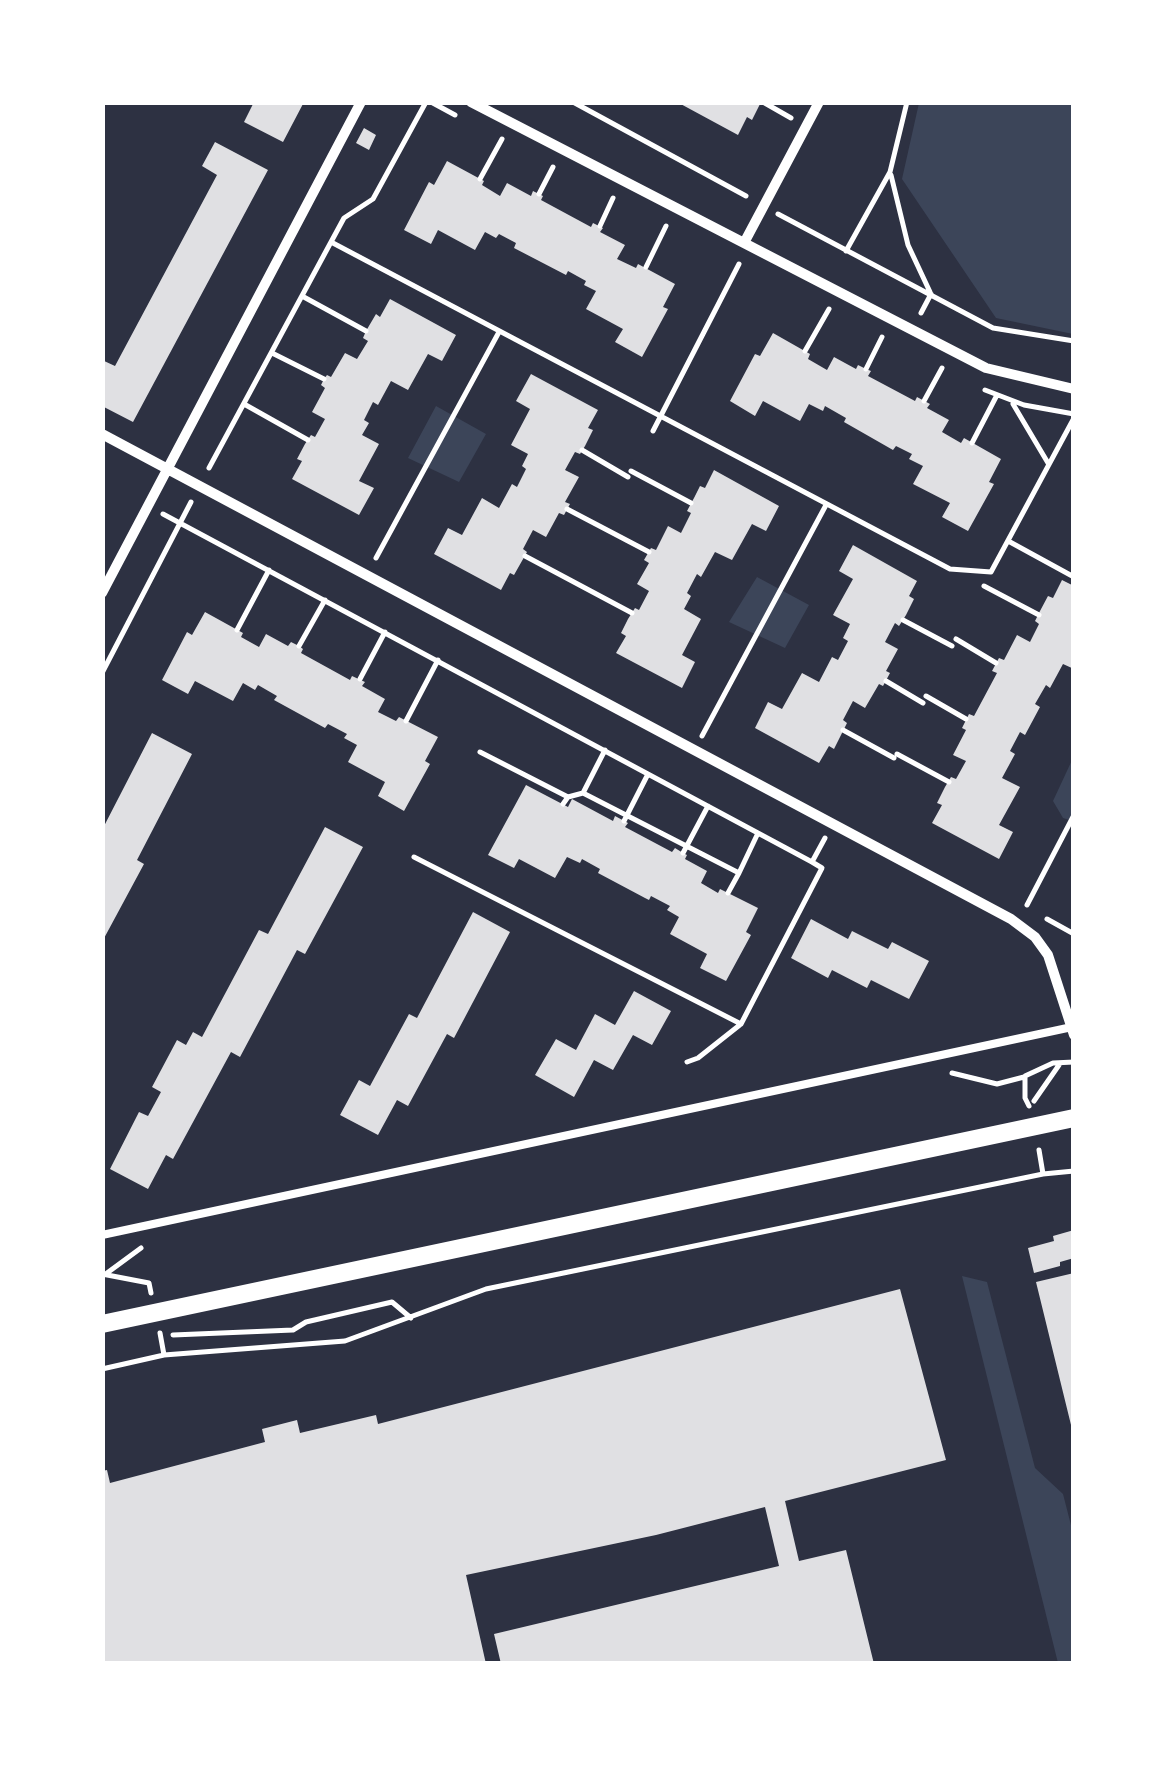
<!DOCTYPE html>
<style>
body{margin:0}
#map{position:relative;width:1176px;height:1766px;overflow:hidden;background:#2d3142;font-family:Cabin,sans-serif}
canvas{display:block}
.frame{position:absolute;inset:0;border:105px solid #fff;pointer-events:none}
</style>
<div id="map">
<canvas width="1176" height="1766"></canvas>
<div class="frame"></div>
</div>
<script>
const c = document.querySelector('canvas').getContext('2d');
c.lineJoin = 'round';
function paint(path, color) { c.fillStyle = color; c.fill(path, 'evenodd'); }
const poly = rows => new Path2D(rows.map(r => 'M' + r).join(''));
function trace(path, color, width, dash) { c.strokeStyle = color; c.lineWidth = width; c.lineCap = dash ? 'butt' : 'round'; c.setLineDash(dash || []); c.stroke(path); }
paint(poly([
 [919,103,1073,103,1073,334,996,318,902,179],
 [436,406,486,434,459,482,408,458],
 [757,577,809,605,785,648,729,622],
 [1073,758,1073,821,1063,818,1053,801],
 [962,1276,987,1282,1035,1468,1063,1494,1073,1533,1073,1663,1058,1663]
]), '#3c4559');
paint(poly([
 [254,102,304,102,283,142,244,122],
 [677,102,761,102,752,120,747,117,738,135],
 [364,128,376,135,369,150,356,143],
 [215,142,268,170,133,422,102,406,102,360,115,366,217,175,202,166],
 [447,161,484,181,482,185,500,196,507,183,531,196,533,191,543,196,541,200,591,227,593,223,603,228,600,232,625,245,617,259,636,268,638,264,675,284,663,307,668,309,642,357,615,342,623,329,586,309,596,291,584,285,586,281,568,271,566,275,514,248,516,243,499,234,496,238,485,232,475,250,438,230,431,244,404,230,429,182,434,185],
 [390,299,456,335,442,361,428,354,408,390,391,381,378,405,373,402,364,420,369,423,362,435,379,444,359,481,374,488,359,515,292,479,302,461,297,459,305,444,311,435,315,437,325,419,312,412,325,388,321,385,324,379,327,375,331,377,345,353,357,359,368,341,363,338,366,331,376,314,380,317],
 [773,333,810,354,808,359,827,370,834,357,856,369,858,365,866,369,871,371,868,376,915,401,917,397,930,404,927,408,949,420,942,432,961,443,964,438,1001,459,989,482,994,484,968,531,942,517,950,503,913,484,923,466,909,459,912,454,896,446,893,450,844,422,846,418,825,406,823,411,809,404,800,421,763,401,755,416,730,401,755,354,760,356],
 [531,374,598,410,588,428,593,430,585,446,580,454,575,452,565,470,579,477,565,502,570,504,564,515,559,513,546,537,533,530,523,549,527,552,514,575,510,573,501,590,434,554,448,528,462,535,482,498,499,508,512,484,517,487,526,469,522,466,528,454,511,445,530,409,516,401],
 [714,470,779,506,766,531,752,524,732,560,715,552,701,577,697,574,687,593,691,596,684,609,701,619,682,655,695,662,682,688,616,653,626,636,621,633,628,619,635,608,639,610,649,591,637,584,649,563,644,560,651,548,656,550,668,526,681,533,691,513,687,511,694,498,700,486,705,488],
 [853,545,917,581,909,596,914,599,906,615,899,626,895,623,885,642,898,649,886,671,890,673,883,686,879,684,865,708,853,701,843,720,847,723,834,749,829,746,819,763,755,728,768,702,782,709,802,673,819,682,832,657,838,660,848,641,843,638,850,624,833,615,853,579,839,571],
 [1062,580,1074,586,1074,669,1063,664,1050,688,1046,685,1035,704,1040,707,1025,735,1020,732,1010,751,1015,754,1002,778,1020,787,999,825,1013,832,999,859,932,823,942,805,937,803,945,787,951,777,956,779,966,761,953,755,966,730,962,728,969,714,974,716,997,673,992,671,999,658,1004,660,1017,635,1030,642,1039,624,1035,621,1040,611,1048,596,1053,598],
 [205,612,243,633,241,637,259,647,266,634,288,646,291,642,299,646,303,649,301,653,350,680,352,676,365,682,362,686,385,699,378,712,396,721,399,717,438,737,425,761,430,764,404,811,378,796,385,782,348,762,357,745,344,738,347,734,328,724,325,728,274,700,277,696,258,685,255,690,243,683,233,701,195,681,188,694,162,680,187,632,192,635],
 [152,733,192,754,137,860,144,864,102,942,105,844,102,830],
 [526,785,568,807,572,799,613,821,615,816,628,823,625,827,672,852,675,848,683,853,687,855,685,859,707,871,701,883,718,893,720,889,758,908,746,932,751,935,726,981,700,968,707,954,670,934,679,917,667,910,670,906,651,896,649,900,645,898,598,873,600,869,582,859,580,863,567,857,555,878,519,859,514,868,488,855],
 [325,827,363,847,305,954,297,950,240,1057,231,1052,173,1159,166,1155,148,1189,110,1169,139,1112,148,1116,161,1092,152,1087,177,1040,186,1045,193,1032,202,1037,259,930,268,934],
 [473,912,510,932,454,1038,447,1034,408,1106,397,1100,378,1135,340,1115,359,1080,370,1086,409,1014,417,1018],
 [811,919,848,939,852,931,888,949,892,942,929,961,909,999,871,980,867,988,832,970,828,978,791,958],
 [634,991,671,1011,652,1045,633,1035,613,1070,594,1060,574,1097,535,1075,556,1039,576,1050,595,1014,615,1025],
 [1074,1230,1074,1258,1060,1262,1060,1266,1034,1273,1028,1248,1054,1241,1053,1236],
 [1074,1273,1074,1429,1072,1429,1036,1282],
 [900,1289,946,1460,785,1501,799,1561,846,1550,874,1664,501,1664,494,1634,779,1566,765,1507,656,1535,466,1575,486,1664,102,1664,102,1471,107,1470,110,1483,265,1442,262,1429,297,1420,300,1433,376,1415,378,1424]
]), '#e0e0e3');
trace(poly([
 [426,102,373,199,344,218,331,242,950,569,991,572,1074,418],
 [431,102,455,115],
 [573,102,746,196],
 [763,102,791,118],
 [891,175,908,245,930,292],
 [480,179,502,139],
 [539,194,553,167],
 [778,214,993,328,1074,341],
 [600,226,613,198],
 [846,251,890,172,907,102],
 [646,267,666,226],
 [302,296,366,331],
 [921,313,931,294],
 [805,351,829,309],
 [272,353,324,379],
 [866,369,882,337],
 [985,390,1024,405,1074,414],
 [924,401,942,368],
 [244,404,308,440],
 [1013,404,1048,463],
 [653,431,739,264],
 [972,443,997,395],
 [582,450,628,477],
 [209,468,331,242],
 [631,471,691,503],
 [567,509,649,552],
 [163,514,812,862,825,838],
 [1010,542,1074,577],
 [525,556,632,613],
 [376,558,499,332],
 [984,586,1039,615],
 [903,620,952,646],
 [237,630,269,570],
 [956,639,996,663],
 [299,646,325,600],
 [102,673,191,502],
 [360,679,385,632],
 [886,681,923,703],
 [926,696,966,719],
 [406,721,438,660],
 [843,730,894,758],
 [702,736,826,505],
 [480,752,568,797],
 [897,754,949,782],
 [583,793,739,873,758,833],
 [563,804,568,797,583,793,605,750],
 [624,821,648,774],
 [683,853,708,806],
 [414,857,741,1024],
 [728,893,739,873],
 [1027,905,1074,815],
 [1047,919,1074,934],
 [687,1062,698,1058,741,1024,822,868,812,862],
 [952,1073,997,1084,1024,1077],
 [1034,1101,1059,1065],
 [1029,1106,1025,1098,1025,1076,1053,1063,1074,1062],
 [1043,1174,1074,1171],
 [107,1273,141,1248],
 [102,1274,149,1283,151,1293],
 [160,1333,164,1355],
 [173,1335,293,1330,306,1322,392,1302,411,1318],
 [102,1369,164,1355,345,1341,486,1289,1043,1174,1039,1150]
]), '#fff', 5);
trace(poly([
 [102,1235,1072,1027]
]), '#fff', 8);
trace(poly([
 [471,102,986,368,1074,389],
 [744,243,819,102],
 [102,434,1011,919,1035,937,1048,955,1074,1035],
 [102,593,361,102]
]), '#fff', 10);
trace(poly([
 [102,1324,1074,1118]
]), '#fff', 18);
</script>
